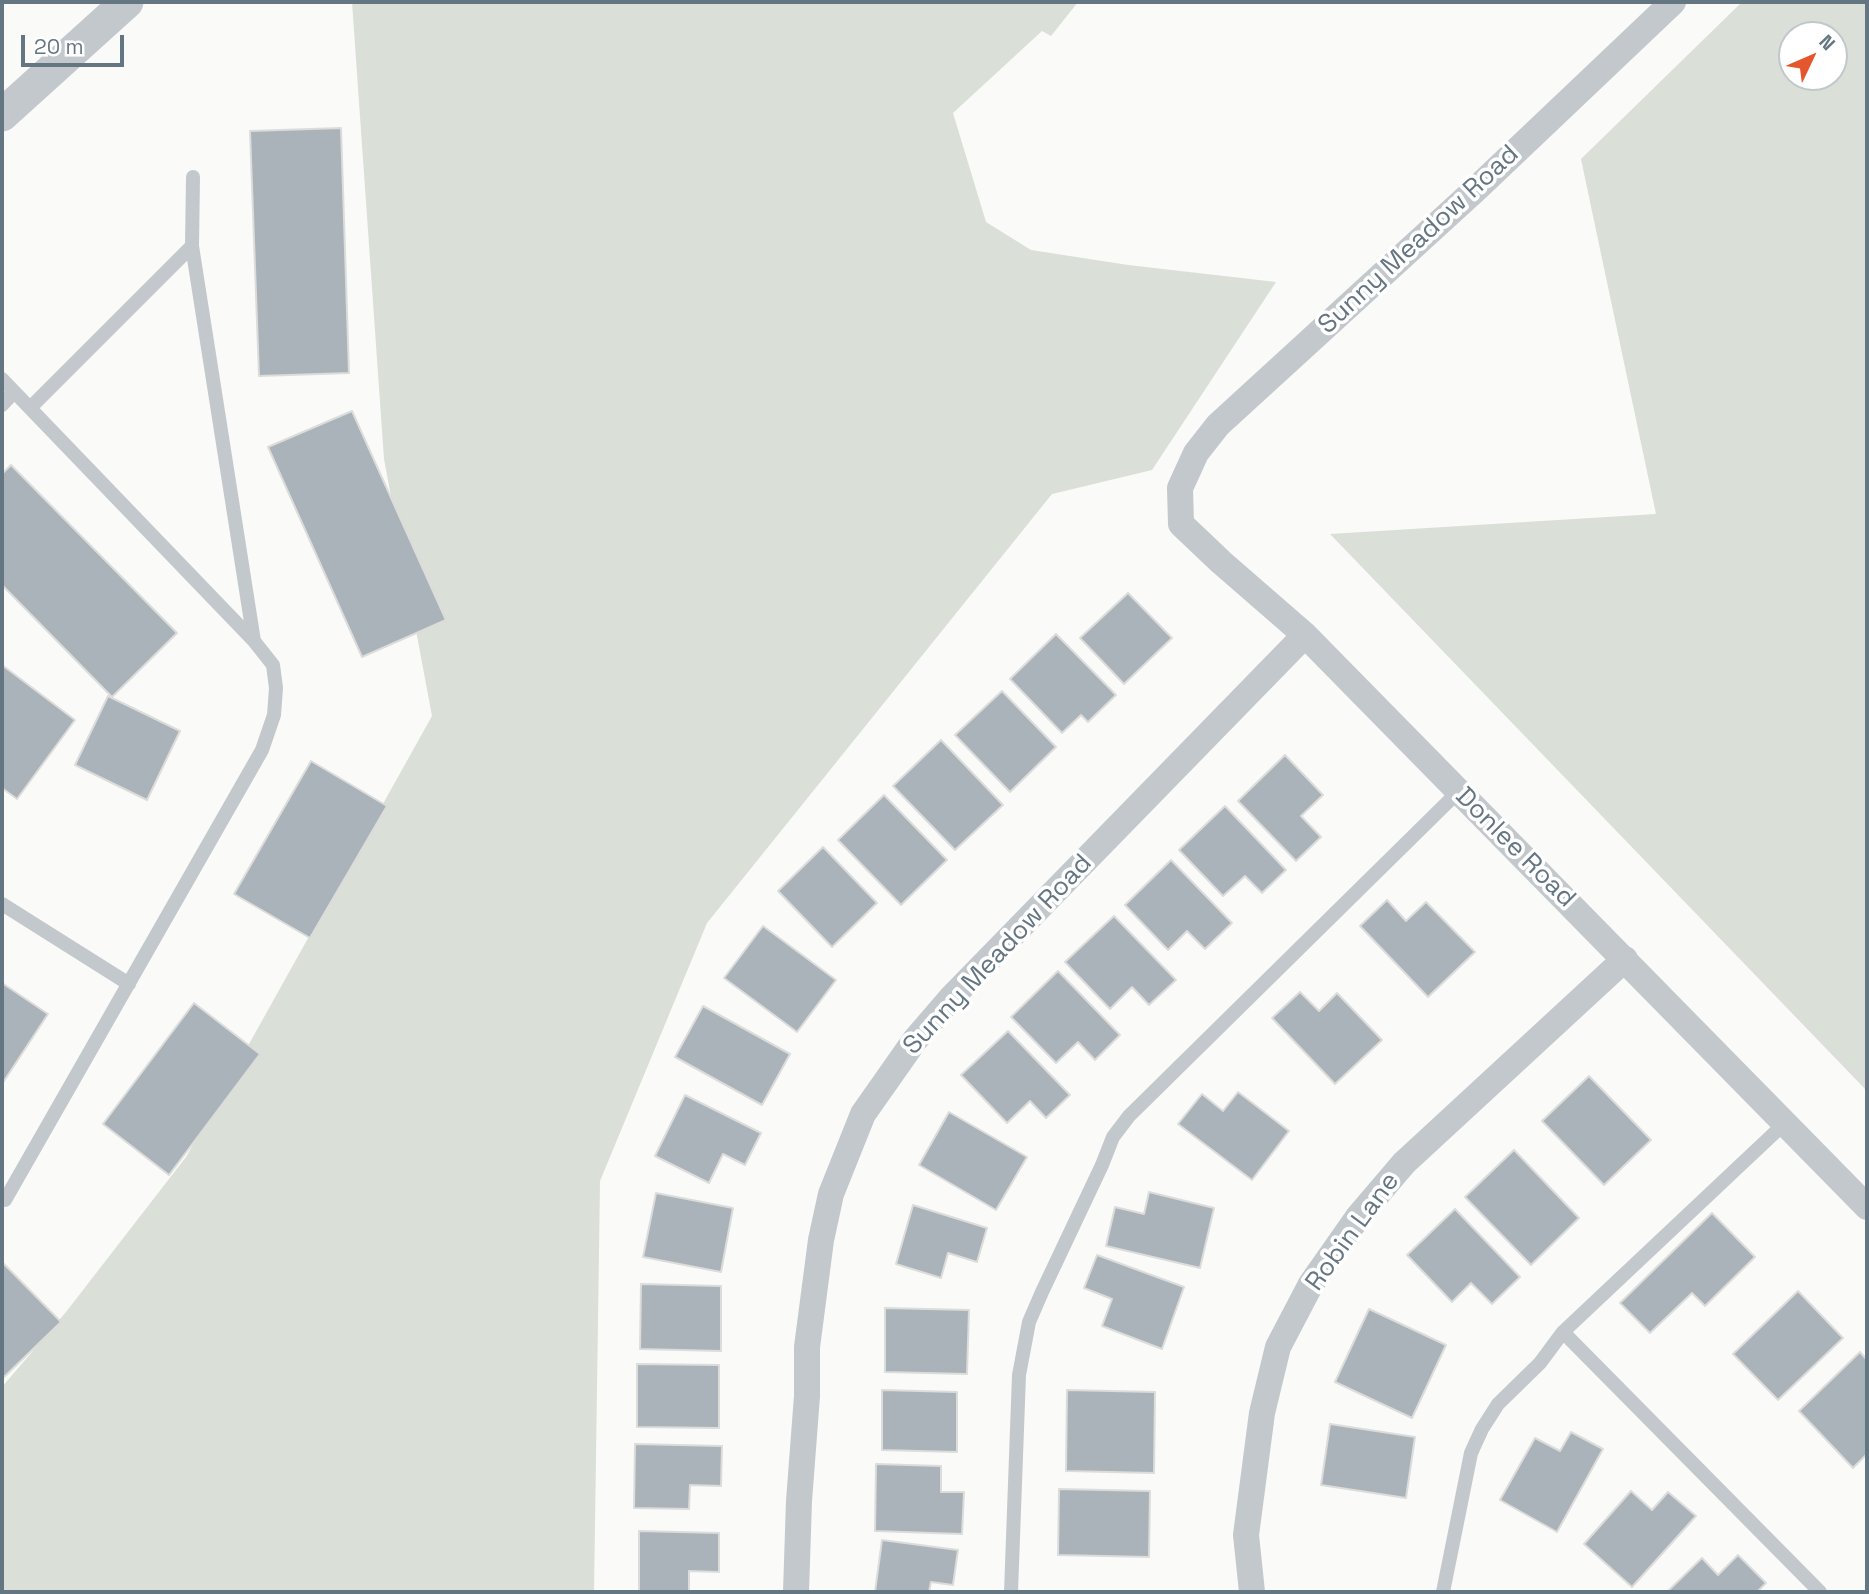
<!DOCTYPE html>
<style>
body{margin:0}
#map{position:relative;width:1869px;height:1594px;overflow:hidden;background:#fafaf8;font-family:"Space Grotesk",sans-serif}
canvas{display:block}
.frame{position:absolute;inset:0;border:4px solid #657683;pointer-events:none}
.north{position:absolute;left:1778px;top:21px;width:70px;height:70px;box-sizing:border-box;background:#fff;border:2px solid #c1c8cd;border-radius:50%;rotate:46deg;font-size:19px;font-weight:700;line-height:28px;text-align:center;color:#657683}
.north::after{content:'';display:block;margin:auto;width:24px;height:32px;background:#e4572e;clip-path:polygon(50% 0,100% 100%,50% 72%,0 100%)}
.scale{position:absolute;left:21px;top:35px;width:103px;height:32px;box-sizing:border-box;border:4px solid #657683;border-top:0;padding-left:9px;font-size:21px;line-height:24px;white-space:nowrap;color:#657683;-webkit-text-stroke:5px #fff;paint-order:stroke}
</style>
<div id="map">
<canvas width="1869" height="1594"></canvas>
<div class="frame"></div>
<div class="north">N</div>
<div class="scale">20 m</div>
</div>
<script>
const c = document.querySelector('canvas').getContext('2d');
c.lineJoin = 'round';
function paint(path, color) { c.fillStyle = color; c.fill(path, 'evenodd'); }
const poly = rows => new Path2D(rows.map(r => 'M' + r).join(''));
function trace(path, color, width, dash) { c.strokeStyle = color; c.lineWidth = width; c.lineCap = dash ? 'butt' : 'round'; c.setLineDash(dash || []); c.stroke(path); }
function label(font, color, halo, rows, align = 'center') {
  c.font = font + ' "Space Grotesk",sans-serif'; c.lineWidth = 7; c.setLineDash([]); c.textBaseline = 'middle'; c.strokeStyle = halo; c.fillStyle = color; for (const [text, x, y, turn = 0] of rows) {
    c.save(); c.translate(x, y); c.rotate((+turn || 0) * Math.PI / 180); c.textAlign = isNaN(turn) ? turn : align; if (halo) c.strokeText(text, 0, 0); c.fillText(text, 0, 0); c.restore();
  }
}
paint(poly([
 [352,2,1078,2,1051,36,1042,31,953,113,986,222,1031,250,1128,265,1276,282,1152,470,1052,494,707,923,600,1181,594,1592,2,1592,2,1387,66,1312,186,1157,432,716,384,459],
 [1742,2,1867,2,1867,1091,1330,534,1656,514,1581,159],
 [1792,35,1834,35,1834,77,1792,77]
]), '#dadfd7');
const building = poly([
 [341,128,349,373,259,376,250,131,341,128],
 [352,411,446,620,362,657,268,447,352,411],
 [11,465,177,633,112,697,2,585,2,474,11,465],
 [1128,593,1172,638,1124,684,1080,638,1128,593],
 [1056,634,1116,695,1088,722,1081,715,1062,733,1010,679,1056,634],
 [2,665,75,720,17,799,2,788,2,665],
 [1002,691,1056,747,1010,792,955,735,1002,691],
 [108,696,180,731,147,800,75,765,108,696],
 [941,740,1003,805,955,850,893,786,941,740],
 [1285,755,1323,795,1301,816,1321,837,1296,861,1238,801,1285,755],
 [311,761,387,806,310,938,234,894,311,761],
 [884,795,947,860,901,905,838,840,884,795],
 [1225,806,1286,870,1262,893,1245,876,1223,896,1179,850,1225,806],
 [823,847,877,903,832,947,778,891,823,847],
 [1171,860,1232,923,1205,949,1187,931,1168,950,1125,905,1171,860],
 [1387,900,1406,921,1426,902,1475,952,1428,997,1360,926,1387,900],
 [1114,916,1176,980,1149,1005,1132,987,1110,1009,1065,962,1114,916],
 [763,926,836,980,797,1032,724,978,763,926],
 [1058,971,1120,1035,1095,1060,1078,1042,1056,1063,1011,1017,1058,971],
 [2,983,48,1014,2,1084,2,983],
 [1300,992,1319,1011,1337,993,1382,1040,1335,1084,1272,1018,1300,992],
 [194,1003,260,1054,169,1175,103,1124,194,1003],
 [703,1006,790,1054,762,1105,675,1057,703,1006],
 [1008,1031,1070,1095,1046,1118,1030,1101,1007,1123,961,1075,1008,1031],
 [1589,1076,1651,1140,1604,1185,1542,1121,1589,1076],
 [1238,1092,1289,1131,1252,1180,1178,1124,1202,1094,1223,1111,1238,1092],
 [685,1095,761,1133,745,1165,723,1154,709,1183,655,1156,685,1095],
 [949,1112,1027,1157,996,1210,919,1165,949,1112],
 [1514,1150,1579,1218,1531,1265,1465,1197,1514,1150],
 [1149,1192,1214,1208,1200,1268,1106,1246,1115,1207,1144,1214,1149,1192],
 [656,1193,733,1208,721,1272,643,1257,656,1193],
 [913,1205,987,1228,977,1262,948,1253,941,1278,896,1264,913,1205],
 [1455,1209,1520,1277,1492,1304,1471,1283,1452,1302,1407,1255,1455,1209],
 [1712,1213,1755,1257,1705,1306,1692,1293,1650,1333,1620,1303,1712,1213],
 [1097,1255,1184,1287,1162,1349,1102,1326,1112,1299,1084,1288,1097,1255],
 [2,1262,61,1322,4,1377,2,1374,2,1262],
 [641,1284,721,1286,721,1351,640,1349,641,1284],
 [1798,1291,1843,1338,1778,1400,1733,1354,1798,1291],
 [885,1308,969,1310,967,1374,885,1372,885,1308],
 [1369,1309,1446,1345,1412,1418,1335,1382,1369,1309],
 [1860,1352,1867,1360,1867,1454,1853,1468,1799,1411,1860,1352],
 [637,1364,719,1365,719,1428,637,1427,637,1364],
 [882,1390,957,1392,957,1452,882,1450,882,1390],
 [1067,1390,1155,1392,1154,1473,1066,1471,1067,1390],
 [1330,1424,1415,1437,1406,1498,1321,1485,1330,1424],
 [1571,1432,1603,1449,1557,1532,1500,1500,1535,1438,1560,1451,1571,1432],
 [635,1444,722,1446,721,1486,690,1485,689,1509,634,1508,635,1444],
 [876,1464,941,1466,941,1492,964,1492,962,1534,875,1531,876,1464],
 [1059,1489,1150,1491,1149,1557,1058,1555,1059,1489],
 [1631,1491,1652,1510,1668,1492,1696,1516,1632,1587,1584,1544,1631,1491],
 [639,1531,719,1533,719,1572,689,1571,689,1592,639,1592,639,1531],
 [882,1540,958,1550,953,1585,931,1582,929,1592,875,1592,882,1540],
 [1738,1555,1766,1583,1757,1592,1667,1592,1702,1558,1718,1575,1738,1555]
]);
paint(building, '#aab3b9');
trace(building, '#dcdcda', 2);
trace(poly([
 [2,379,254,641],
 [2,405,14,392],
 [30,408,192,246],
 [2,904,129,984],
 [2,1197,5,1200,262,750,274,715,276,688,273,665,254,641,192,246,193,177],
 [1563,1332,1820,1592],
 [1011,1592,1019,1375,1029,1322,1042,1292,1102,1165,1113,1137,1129,1116,1459,791],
 [1443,1592,1471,1453,1482,1429,1498,1404,1540,1363,1563,1332,1785,1123]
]), '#c3c8cc', 14);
trace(poly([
 [1673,2,1475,190,1218,425,1196,453,1180,488,1181,524,1221,562,1305,635,1867,1207],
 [796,1592,799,1501,807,1396,807,1347,821,1240,831,1194,863,1114,915,1040,952,997,1305,635],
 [1252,1592,1246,1535,1262,1413,1278,1347,1311,1284,1358,1217,1404,1163,1625,959]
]), '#c3c8cc', 26);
trace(poly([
 [2,115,127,2]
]), '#c3c8cc', 33);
label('26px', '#657683', '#fff', [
 ["Sunny Meadow Road",1419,240,-43],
 ["Donlee Road",1515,848,45],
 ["Sunny Meadow Road",998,955,-47],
 ["Robin Lane",1353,1232,-54]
]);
</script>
